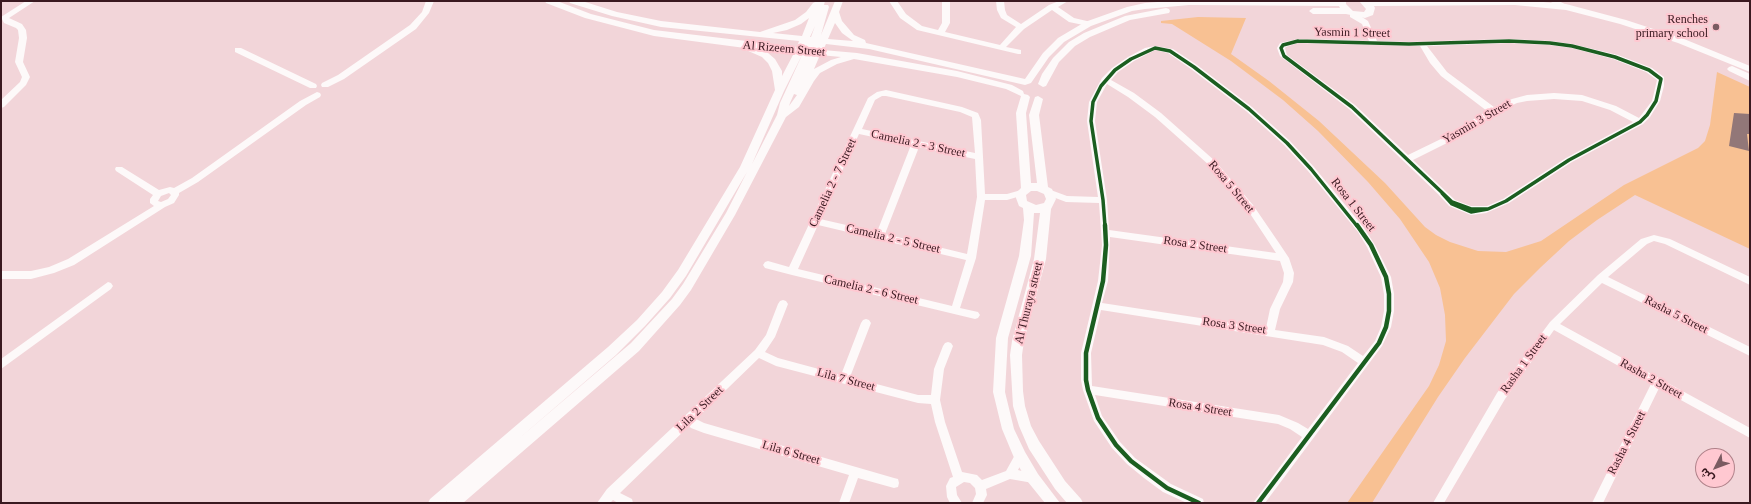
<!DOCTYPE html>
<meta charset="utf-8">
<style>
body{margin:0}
#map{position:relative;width:1751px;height:504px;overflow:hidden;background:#f2d5d9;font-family:"Times New Roman","Noto Sans Arabic",serif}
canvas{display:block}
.frame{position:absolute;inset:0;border:2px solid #3a1920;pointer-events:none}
.north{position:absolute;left:1695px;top:448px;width:40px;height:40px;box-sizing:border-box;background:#ffc8d1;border:1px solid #b0828a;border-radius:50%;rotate:228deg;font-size:11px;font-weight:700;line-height:16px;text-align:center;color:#3a1920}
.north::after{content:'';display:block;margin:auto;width:14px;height:18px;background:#7a5b61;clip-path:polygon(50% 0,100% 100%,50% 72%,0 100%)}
</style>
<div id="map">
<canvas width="1751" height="504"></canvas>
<div class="frame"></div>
<div class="north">ش</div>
</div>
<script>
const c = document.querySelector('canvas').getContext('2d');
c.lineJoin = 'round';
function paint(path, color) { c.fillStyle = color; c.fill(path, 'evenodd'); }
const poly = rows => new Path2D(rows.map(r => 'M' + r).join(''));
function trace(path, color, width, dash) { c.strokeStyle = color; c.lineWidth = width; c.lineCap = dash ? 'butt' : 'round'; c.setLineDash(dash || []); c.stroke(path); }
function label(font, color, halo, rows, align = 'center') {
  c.font = font + ' "Times New Roman",serif'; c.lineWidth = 4; c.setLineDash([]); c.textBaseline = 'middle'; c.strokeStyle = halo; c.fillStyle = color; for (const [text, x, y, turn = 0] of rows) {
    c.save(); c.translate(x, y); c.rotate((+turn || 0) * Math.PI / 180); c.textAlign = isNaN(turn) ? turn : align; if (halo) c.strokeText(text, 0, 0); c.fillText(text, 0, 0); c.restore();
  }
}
paint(poly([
 [1198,17,1246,18,1231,54,1269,81,1319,121,1385,183,1425,227,1436,235,1450,242,1478,251,1506,252,1541,241,1624,185,1698,148,1705,141,1710,125,1717,72,1750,87,1750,249,1635,195,1597,220,1569,241,1541,267,1514,294,1465,358,1438,397,1372,503,1347,503,1429,386,1439,365,1446,341,1445,315,1440,288,1429,262,1400,219,1368,182,1318,131,1283,100,1231,61,1172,24,1161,23,1161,21]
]), '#f8c193');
paint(poly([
 [1734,113,1750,114,1750,134,1747,134,1749,151,1729,146]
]), '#927778');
paint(poly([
 [26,1,35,1,9,18,22,24,26,30,27,38,23,62,30,77,26,85,4,107,1,108,1,100,20,82,22,77,15,62,19,38,18,30,16,28,4,23,1,17,26,1],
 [426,1,434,1,429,13,416,29,344,79,328,87,322,87,321,85,322,83,338,75,410,25,422,12,426,1],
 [889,1,897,1,906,14,922,26,938,30,942,23,942,1,950,1,950,23,945,32,1000,45,1016,27,1001,18,997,10,996,1,1004,1,1005,10,1007,15,1021,24,1049,5,1059,1,1068,1,1058,7,1074,18,1091,22,1092,24,1088,26,1069,22,1052,10,1024,29,1006,47,1021,50,1021,54,1018,54,917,30,900,18,889,1],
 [1549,1,1559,1,1570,7,1566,9,1563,9,1549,1],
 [1350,13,1356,13,1368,21,1377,41,1409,42,1509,39,1550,41,1572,44,1618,55,1652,68,1664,77,1664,86,1660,101,1650,117,1643,124,1572,162,1509,203,1486,213,1471,215,1449,206,1438,194,1349,109,1280,56,1277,48,1280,43,1298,39,1369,41,1362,24,1350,17,1350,13],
 [1298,43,1420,46,1430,63,1441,76,1487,111,1445,137,1408,155,1355,105,1287,55,1285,48,1286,47,1298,43],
 [1509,43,1550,45,1572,48,1613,59,1646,72,1657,80,1652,101,1639,118,1616,106,1582,95,1554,93,1527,95,1512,99,1494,107,1447,72,1427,46,1509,43],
 [1554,99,1582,101,1610,110,1633,122,1566,158,1503,199,1487,206,1471,206,1455,200,1413,160,1451,141,1496,113,1517,103,1527,101,1554,99],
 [1155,46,1173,49,1197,65,1252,107,1290,141,1314,167,1364,228,1375,245,1391,277,1394,294,1394,311,1391,327,1382,346,1265,503,1253,503,1302,437,1290,429,1278,424,1095,395,1102,416,1120,442,1135,458,1171,484,1203,499,1204,503,1187,503,1163,492,1144,478,1127,464,1112,448,1094,421,1083,390,1081,380,1081,353,1098,281,1102,245,1099,203,1066,202,1045,194,1044,192,1048,189,1067,196,1098,197,1087,121,1089,102,1102,78,1112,68,1128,57,1145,48,1155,46],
 [1155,50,1168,53,1191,69,1246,111,1284,145,1308,171,1358,232,1367,247,1381,277,1384,294,1384,311,1381,327,1375,341,1363,356,1348,346,1324,337,1275,330,1280,309,1293,282,1294,273,1289,258,1279,243,1253,205,1215,161,1161,113,1134,93,1111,80,1118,72,1134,61,1155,50],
 [1107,84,1128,97,1155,117,1209,165,1247,209,1276,253,1109,230,1107,200,1095,121,1097,102,1107,84],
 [1110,237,1280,261,1284,273,1283,282,1270,309,1266,328,1102,303,1108,281,1110,237],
 [1101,310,1323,345,1342,352,1358,363,1308,429,1298,423,1279,415,1092,386,1091,353,1101,310],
 [235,48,241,48,316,84,317,86,316,88,310,88,235,52,235,48],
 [886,90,962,107,978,113,981,120,985,194,1007,194,1021,190,1025,193,1024,195,1007,200,985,200,976,258,960,308,978,312,980,315,978,318,975,319,792,275,765,268,763,265,765,262,768,261,789,267,868,98,877,92,886,90],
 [882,96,886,96,960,112,972,117,975,153,862,129,875,100,882,96],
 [859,134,911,145,877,232,820,219,859,134],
 [919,147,975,159,977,197,967,254,885,234,919,147],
 [818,225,966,260,952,306,798,269,818,225],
 [317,92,320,93,321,95,320,97,306,105,198,182,179,193,179,195,174,203,165,207,74,265,54,273,31,279,1,279,1,271,31,271,49,267,68,259,154,206,150,203,150,199,153,195,116,171,115,169,116,167,122,167,159,190,170,187,174,188,192,178,300,101,317,92],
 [169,193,171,195,168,199,161,202,158,201,161,196,169,193],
 [1654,235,1670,239,1750,277,1750,285,1665,244,1654,241,1647,244,1608,277,1750,347,1750,356,1602,283,1560,324,1750,428,1750,438,1659,388,1603,503,1592,503,1651,384,1554,330,1505,399,1444,503,1433,503,1497,393,1550,322,1598,275,1641,239,1654,235],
 [108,282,111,283,113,286,111,289,1,369,1,359,108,282],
 [783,300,786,301,788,304,775,337,765,352,778,358,841,375,861,323,863,320,866,319,869,320,871,323,850,377,918,395,931,395,934,369,943,346,945,343,948,342,951,343,953,346,944,369,940,400,945,422,962,472,977,475,982,480,1006,471,1016,453,1020,451,1024,453,1025,456,1018,470,1037,475,1038,478,1037,481,1033,483,1010,479,986,489,987,495,983,503,972,503,976,494,975,488,970,483,964,482,956,487,957,495,962,503,950,503,947,497,946,486,950,478,953,477,935,422,931,404,918,403,776,366,759,358,696,419,704,423,894,478,898,479,899,483,898,487,894,488,858,478,849,503,839,503,849,475,704,433,691,428,689,426,620,493,632,499,633,503,618,503,613,500,610,503,597,503,607,489,755,350,766,335,778,304,780,301,783,300]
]), '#fdf9f9');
paint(poly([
 [545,1,557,1,591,14,654,30,797,47,799,41,661,27,612,16,570,3,569,1,582,1,617,12,661,21,760,32,795,20,806,12,813,3,817,1,825,1,824,5,828,5,829,7,821,35,835,1,843,1,839,12,842,21,854,35,865,40,866,43,1025,79,1043,53,1058,38,1085,22,1127,7,1145,3,1170,1,1346,1,1346,4,1353,11,1364,12,1366,9,1359,1,1532,1,1566,4,1626,20,1684,39,1750,66,1750,72,1678,43,1620,24,1566,10,1515,5,1374,6,1375,8,1373,15,1365,18,1346,14,1313,14,1309,11,1313,8,1340,8,1339,6,1189,5,1145,9,1132,11,1091,26,1064,42,1049,57,1031,83,1025,85,869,49,826,44,823,50,857,53,957,71,1012,85,1023,91,1024,94,1028,95,1030,97,1026,113,1031,183,1037,183,1029,115,1035,97,1038,96,1043,99,1039,115,1048,187,1052,189,1056,199,1051,209,1046,259,1024,341,1022,355,1023,391,1025,406,1031,426,1039,441,1065,481,1081,499,1083,503,1067,503,1055,489,1029,449,1019,426,1013,406,1010,355,1012,341,1034,259,1040,213,1034,213,1031,256,1008,338,1005,392,1014,429,1025,452,1038,474,1060,503,1045,503,1028,482,1015,460,1002,429,993,392,996,338,1019,256,1024,220,1023,208,1019,206,1016,198,1016,193,1021,188,1016,113,1021,96,1006,89,957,77,854,59,837,64,820,73,814,81,799,107,786,117,735,215,691,290,680,305,639,351,463,503,446,503,447,501,445,503,428,503,430,499,608,347,637,320,662,292,678,270,740,167,775,90,772,71,768,63,762,57,746,50,745,48,654,36,585,18,546,3,545,1],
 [809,18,802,36,773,33,787,30,801,24,809,18],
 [835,23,842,33,853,41,828,39,835,23],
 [815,26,811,37,810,37,815,26],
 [759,49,794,53,782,76,782,71,775,59,768,53,759,49],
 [803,53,780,103,777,115,752,164,784,91,803,53],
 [820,55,841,57,831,60,814,69,820,55],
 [794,94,797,95,789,106,790,103,794,94],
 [747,172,726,213,683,284,672,299,631,343,516,441,616,355,645,326,670,298,686,276,747,172],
 [1031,191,1037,191,1044,194,1046,199,1044,203,1036,205,1027,201,1026,195,1031,191],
 [1166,8,1169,9,1170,11,1169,13,1130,20,1090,37,1075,46,1059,62,1046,86,1043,87,1038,84,1042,74,1053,58,1069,42,1084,33,1125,16,1166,8],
 [1732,66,1750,74,1750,81,1729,71,1727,69,1729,67,1732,66]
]), '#fdf9f9');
trace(poly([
 [1298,41,1409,44,1509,41,1550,43,1572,46,1615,57,1649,70,1661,79,1656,101,1647,115,1640,122,1569,160,1506,201,1488,209,1471,209,1452,202,1352,107,1284,56,1281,48,1283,45,1298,41],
 [1442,193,1452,204,1471,212,1488,209],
 [1105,226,1103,200,1091,121,1093,102,1101,86,1115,70,1131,59,1155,48,1170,51,1194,67,1249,109,1287,143,1311,169,1357,226]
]), '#1b5e20', 3.5);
trace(poly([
 [1105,225,1106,245,1103,281,1086,353,1086,380,1088,390,1098,418,1116,445,1131,461,1167,488,1199,503],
 [1258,503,1379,343,1386,327,1389,311,1389,294,1386,277,1371,245,1357,225]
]), '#1b5e20', 4.5);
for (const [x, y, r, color] of [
 [1716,27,4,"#7a5b61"]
]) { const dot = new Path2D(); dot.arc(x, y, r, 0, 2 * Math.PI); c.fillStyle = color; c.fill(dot); trace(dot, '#ffc8d1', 1.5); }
label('12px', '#3a1920', '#ffc8d1', [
 ["Renches",1708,20],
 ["primary school",1708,34]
], 'right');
label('12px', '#3a1920', '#ffc8d1', [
 ["Yasmin 1 Street",1352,33,1],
 ["Al Rizeem Street",784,49,5],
 ["Yasmin 3 Street",1477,122,-30],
 ["Camelia 2 - 3 Street",918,144,12],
 ["Camelia 2 - 7 Street",833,183,-65],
 ["Rosa 5 Street",1231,187,50],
 ["Rosa 1 Street",1353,205,52],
 ["Camelia 2 - 5 Street",893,239,13],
 ["Rosa 2 Street",1195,245,8],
 ["Camelia 2 - 6 Street",871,290,13],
 ["Al Thuraya street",1029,303,-76],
 ["Rasha 5 Street",1676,315,27],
 ["Rosa 3 Street",1234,326,8],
 ["Rasha 1 Street",1524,364,-54],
 ["Rasha 2 Street",1651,379,29],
 ["Lila 7 Street",846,380,15],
 ["Rosa 4 Street",1200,408,9],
 ["Lila 2 Street",700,409,-44],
 ["Rasha 4 Street",1627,443,-63],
 ["Lila 6 Street",791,453,16]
]);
</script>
